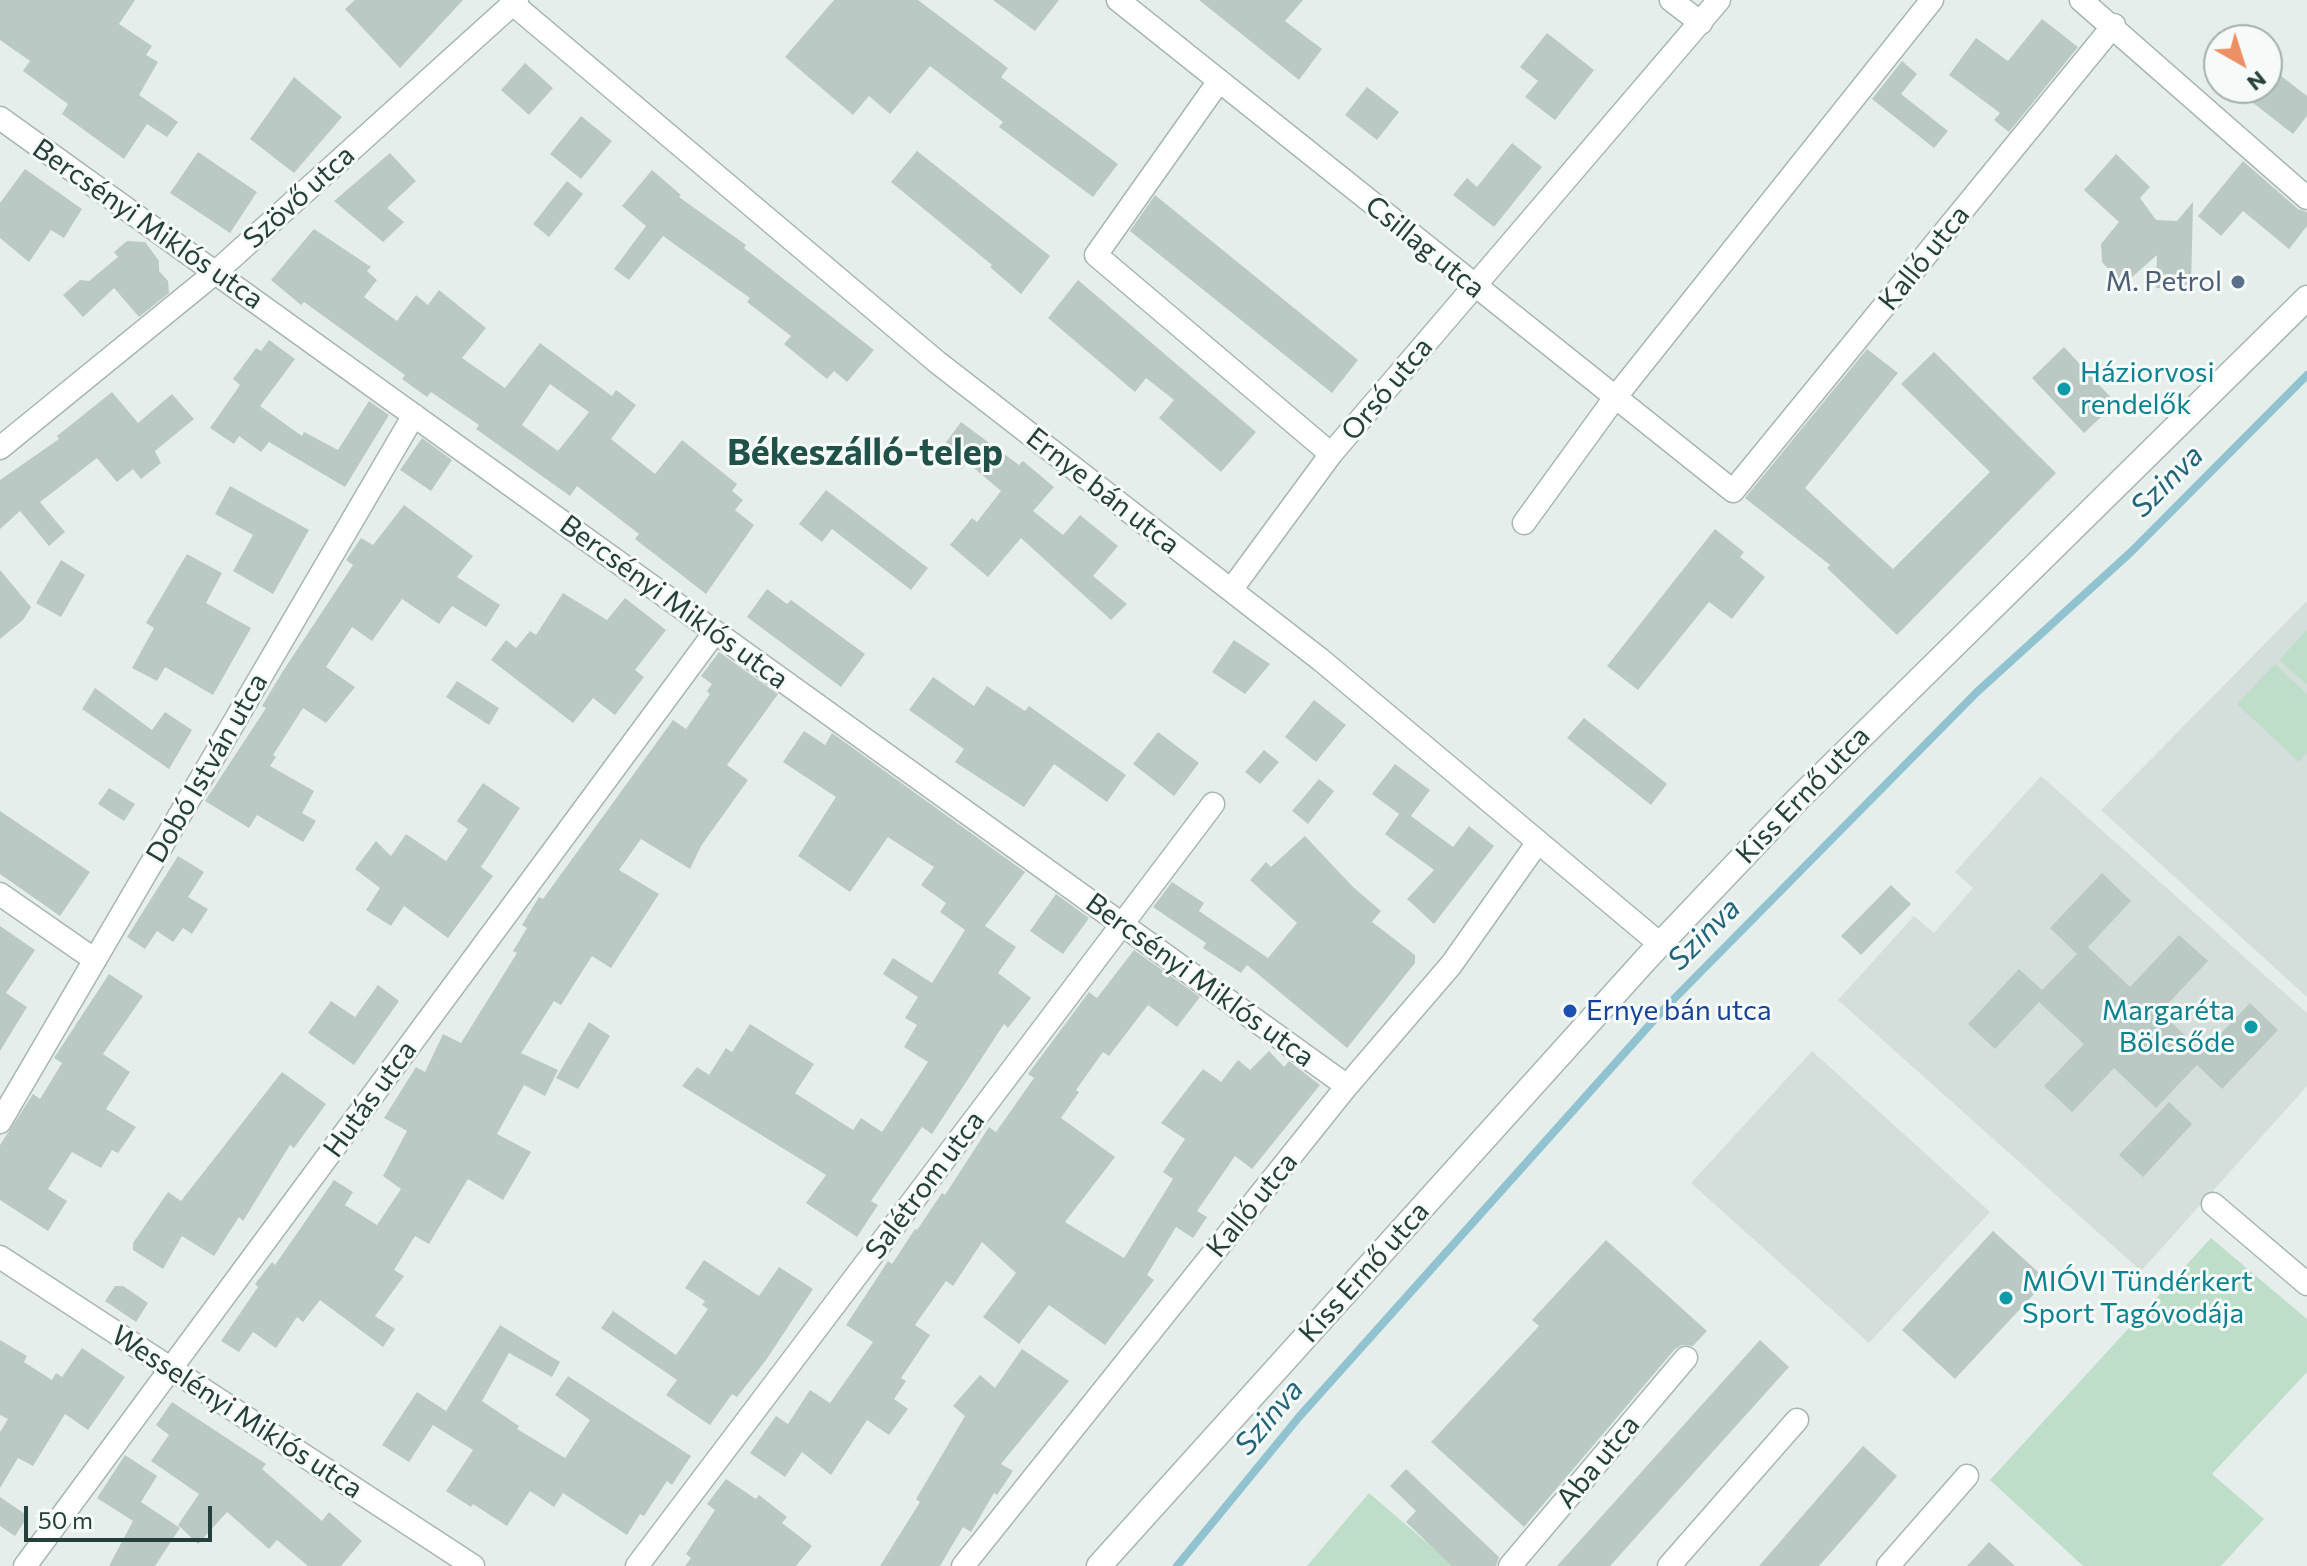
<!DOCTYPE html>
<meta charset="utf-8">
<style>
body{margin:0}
#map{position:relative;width:2307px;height:1566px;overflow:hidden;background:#e5eeeb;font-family:Commissioner,sans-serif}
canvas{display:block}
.north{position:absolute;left:2203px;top:24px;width:80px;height:80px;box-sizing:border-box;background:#f6faf8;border:2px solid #a2b0ac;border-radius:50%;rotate:141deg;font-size:22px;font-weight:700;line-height:32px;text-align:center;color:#25403a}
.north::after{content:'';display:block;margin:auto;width:28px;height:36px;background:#ed8f64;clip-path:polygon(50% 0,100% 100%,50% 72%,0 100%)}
.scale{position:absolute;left:24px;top:1506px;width:188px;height:36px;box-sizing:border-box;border:4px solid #25403a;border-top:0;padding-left:10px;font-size:24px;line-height:28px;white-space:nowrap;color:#25403a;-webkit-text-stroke:6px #f6faf8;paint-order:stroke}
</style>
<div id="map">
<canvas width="2307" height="1566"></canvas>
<div class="north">N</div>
<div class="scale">50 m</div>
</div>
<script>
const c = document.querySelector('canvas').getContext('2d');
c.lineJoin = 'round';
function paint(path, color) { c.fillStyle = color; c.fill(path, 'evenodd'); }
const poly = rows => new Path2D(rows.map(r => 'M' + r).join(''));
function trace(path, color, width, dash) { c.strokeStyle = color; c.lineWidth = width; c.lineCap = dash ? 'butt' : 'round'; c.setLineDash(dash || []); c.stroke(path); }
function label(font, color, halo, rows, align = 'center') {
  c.font = font + ' Commissioner,sans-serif'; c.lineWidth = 6; c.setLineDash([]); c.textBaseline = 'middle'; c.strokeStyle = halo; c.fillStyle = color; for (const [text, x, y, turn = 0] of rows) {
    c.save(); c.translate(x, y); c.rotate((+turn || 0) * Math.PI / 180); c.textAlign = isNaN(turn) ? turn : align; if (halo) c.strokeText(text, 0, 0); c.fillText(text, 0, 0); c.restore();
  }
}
paint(poly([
 [2307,601,2307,997,2101,810],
 [2041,776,2307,1013,2307,1086,2141,1271,1838,1000,1914,916,1934,933,1973,888,1955,872],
 [1812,1051,1990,1212,1869,1343,1691,1183]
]), '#d4deda');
paint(poly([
 [2307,630,2307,685,2279,660],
 [2275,664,2307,694,2307,752,2299,762,2237,704],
 [2211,1238,2307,1319,2307,1372,2212,1474,2264,1519,2221,1566,2083,1566,1990,1480],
 [1369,1493,1454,1566,1307,1566]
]), '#bfdeca');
trace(poly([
 [1177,1566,1299,1417,1662,1011,1977,692,2131,552,2307,375]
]), '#90c2d0', 8);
paint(poly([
 [0,0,135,0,119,24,152,46,146,55,158,62,139,95,178,122,167,137,147,124,124,159,62,114,68,104,23,71,30,61,0,40],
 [355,0,463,0,400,68,345,9],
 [834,0,918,0,1008,68,1001,77,1118,164,1093,197,999,127,1003,122,930,66,890,114,869,96,853,115,785,57],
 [993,0,1059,0,1035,31],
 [1199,0,1303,0,1285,21,1322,49,1299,80],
 [2042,19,2078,47,2009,132,1994,120,2000,113,1949,75,1976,38,2008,61],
 [1547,33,1594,70,1555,120,1525,97,1538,81,1520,67],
 [1902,61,1917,74,1901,94,1948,131,1934,148,1872,99],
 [525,63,553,88,529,115,501,90],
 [2267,65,2307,96,2307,116,2293,134,2234,88,2267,88],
 [294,77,342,117,294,173,250,139],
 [1367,87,1399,112,1377,140,1345,115],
 [581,116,612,141,581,179,550,154],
 [1512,143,1542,167,1494,227,1453,195,1467,178,1477,187],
 [917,151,1050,256,1021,294,990,267,992,265,891,182],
 [198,152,257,192,230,233,170,193],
 [390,153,416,181,387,208,404,222,383,242,334,201],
 [2116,154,2150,187,2140,198,2156,220,2177,221,2193,202,2191,288,2156,288,2157,255,2123,285,2102,262,2101,244,2119,222,2084,190],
 [2243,161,2298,209,2307,212,2307,226,2289,249,2243,211,2221,236,2198,216],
 [25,169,82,209,64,238,51,230,29,262,0,238,0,203],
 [652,170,681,195,679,197,746,245,744,248,874,350,847,382,834,371,827,379,784,344,791,336,747,302,750,298,663,236,629,280,614,269,646,226,622,206],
 [567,181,583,194,549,237,533,224],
 [1155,195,1358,360,1332,393,1130,231],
 [314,229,371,267,367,271,377,280,364,297,397,321,416,295,428,305,439,290,486,328,462,358,505,388,540,343,612,396,616,390,636,405,611,439,655,474,682,440,737,484,732,491,743,500,735,510,754,525,706,594,635,539,639,534,577,486,570,496,476,429,479,425,431,392,427,397,402,379,405,375,304,302,301,305,271,280],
 [550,384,589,412,558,451,522,425],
 [127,241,145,242,159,261,159,271,168,281,169,293,139,317,114,288,83,317,63,295,80,280,89,281,118,257,114,252],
 [1078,280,1256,432,1221,472,1159,418,1174,400,1146,378,1135,392,1048,318],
 [269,340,295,359,260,406,302,436,304,432,338,450,369,401,389,415,345,487,269,442,261,452,239,436,234,444,210,428,240,385,233,379,256,348,261,351],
 [2064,347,2116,403,2084,433,2032,378],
 [1867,349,1898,373,1805,488,1893,569,1990,472,1901,384,1934,352,2056,473,1897,635,1827,568,1830,565,1745,498],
 [112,392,138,423,172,394,194,419,155,451,161,463,141,479,133,469,117,482,97,458,40,502,65,532,49,546,20,511,0,529,0,480,59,439,57,436],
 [961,422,1019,465,1023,461,1054,487,1033,511,1063,535,1080,515,1118,546,1093,576,1127,604,1111,620,1021,538,988,577,950,545,972,518,977,522,1001,491,967,462,962,469,939,452],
 [422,438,452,460,431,491,400,470],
 [230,486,309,530,273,594,233,571,253,535,215,514],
 [826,490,928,568,911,590,832,529,822,542,799,524],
 [404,505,473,556,457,577,500,605,486,627,452,606,439,624,402,599,372,641,352,627,326,667,355,687,326,723,303,708,273,755,276,757,270,766,314,791,302,813,316,821,303,842,257,815,249,828,205,801,266,708,262,706,283,671,353,565,346,560,361,538,373,545],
 [1715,529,1744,552,1740,557,1765,577,1732,619,1709,602,1638,690,1607,666],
 [187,554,222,573,206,603,251,628,213,695,165,667,157,681,132,668,154,628,146,623],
 [61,560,85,575,61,617,36,603],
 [0,570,31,607,23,620,0,639],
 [767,589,787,604,791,600,865,654,841,687,747,617],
 [563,593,607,620,625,598,666,630,635,670,644,677,615,715,593,698,573,723,491,660,506,640,516,648,530,631,536,635],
 [1234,640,1270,664,1245,694,1212,672],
 [719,652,778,694,727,765,748,780,701,846,690,869,641,839,619,870,659,894,611,968,592,956,561,1005,554,1001,521,1053,558,1070,545,1096,524,1085,497,1134,531,1152,503,1200,468,1179,429,1244,415,1236,394,1270,404,1276,375,1316,395,1329,383,1347,320,1300,303,1322,297,1317,276,1348,253,1332,239,1352,221,1341,258,1287,255,1284,272,1262,275,1265,334,1180,353,1192,345,1205,377,1225,401,1189,383,1176,407,1131,384,1118,416,1067,425,1072,443,1034,461,1043,517,953,513,951,527,928,522,925,539,897,543,899,673,720,686,729,710,694,707,691,712,684,701,676],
 [933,677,974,706,987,686,1025,711,1029,706,1126,775,1107,802,1054,764,1024,807,955,762,964,749,909,710],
 [457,681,499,708,489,725,446,697],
 [95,688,152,730,165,712,192,730,169,769,82,709],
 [1314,700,1346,725,1316,762,1285,737],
 [1584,718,1667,784,1651,805,1567,738],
 [804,731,825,745,832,733,1025,872,985,926,1016,947,998,973,1031,998,1008,1028,1004,1024,932,1134,922,1127,871,1201,878,1205,857,1237,806,1203,826,1175,682,1086,697,1067,709,1075,726,1048,732,1052,750,1024,814,1064,795,1093,853,1130,861,1118,882,1132,928,1062,904,1047,917,1025,905,1018,918,997,883,974,893,958,932,983,965,930,940,912,946,903,921,885,934,867,888,837,850,892,798,856,836,797,783,762],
 [1158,732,1199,763,1174,796,1133,764],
 [1264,750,1279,762,1260,784,1245,772],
 [1395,764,1430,790,1411,816,1453,847,1469,826,1494,846,1434,924,1407,899,1434,870,1385,834,1399,814,1372,794],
 [1319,779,1334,791,1308,824,1292,811],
 [483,783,520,808,481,867,493,876,448,938,404,906,391,926,366,910,380,888,355,869,376,841,391,856,406,834,446,861,468,829,457,821],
 [109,788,135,804,124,821,98,804],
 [0,811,90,872,60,916,0,874],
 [1305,836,1353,887,1381,911,1372,922,1415,955,1415,963,1347,1048,1247,965,1241,973,1203,948,1206,943,1153,907,1172,882,1204,903,1199,911,1268,958,1297,923,1250,880,1266,862,1271,867],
 [178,856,204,872,188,897,208,909,192,934,183,928,173,942,157,931,145,949,127,937],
 [2102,873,2131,901,2088,947,2130,987,2179,935,2208,961,2160,1012,2203,1052,2250,1003,2278,1030,2222,1089,2197,1065,2156,1108,2114,1068,2072,1112,2044,1086,2084,1044,2039,1002,1995,1049,1968,1024,2019,969,2042,990,2077,954,2050,928],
 [1891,885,1911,904,1861,955,1841,936],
 [1056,894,1089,918,1063,954,1030,931],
 [0,926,35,950,6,993,27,1007,0,1051],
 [1134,950,1200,997,1177,1027,1148,1005,1109,1056,1103,1052,1076,1090,1079,1092,1061,1118,1115,1157,1065,1222,1124,1258,1173,1179,1163,1172,1185,1139,1161,1123,1203,1069,1221,1082,1238,1060,1250,1070,1269,1051,1284,1067,1289,1061,1320,1085,1252,1169,1235,1156,1197,1211,1207,1217,1193,1238,1176,1227,1147,1275,1154,1280,1105,1345,1049,1305,1019,1344,983,1317,1016,1273,982,1242,953,1286,946,1281,915,1325,930,1335,901,1378,906,1381,894,1399,908,1409,889,1435,867,1420,831,1475,802,1452,785,1477,750,1453,776,1416,788,1424,810,1390,830,1403,873,1342,846,1325,879,1275,888,1261,892,1264,915,1229,917,1230,942,1193,945,1195,989,1127,996,1132,1034,1078,1028,1074,1089,992,1097,998],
 [109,974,143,996,103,1054,130,1072,106,1109,136,1127,118,1153,112,1150,101,1168,72,1152,48,1189,67,1201,48,1231,0,1200,0,1145,33,1094,40,1099,62,1063,54,1058],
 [378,985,399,1001,354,1065,308,1033,331,1001,355,1017],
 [589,1022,610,1036,578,1089,556,1078],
 [282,1072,326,1104,294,1148,290,1145,243,1221,239,1217,214,1256,182,1236,163,1269,133,1250,133,1243,168,1192,181,1201],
 [2169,1102,2192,1124,2143,1177,2119,1155],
 [1993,1231,2047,1280,1955,1379,1902,1330],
 [1606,1240,1707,1331,1693,1346,1682,1345,1675,1349,1524,1527,1431,1442,1539,1326,1532,1320],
 [704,1260,759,1296,779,1267,813,1289,766,1360,737,1397,732,1394,710,1425,666,1395,677,1380,601,1328,613,1311,676,1355,708,1309,702,1305,705,1301,685,1288],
 [115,1286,123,1286,148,1303,136,1322,105,1301],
 [500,1325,560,1362,552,1377,509,1353,482,1401,519,1426,517,1429,565,1458,590,1420,555,1395,568,1376,691,1456,672,1485,667,1481,644,1516,640,1514,627,1535,563,1493,554,1507,530,1491,507,1526,473,1504,471,1507,446,1491,473,1450,433,1425,409,1462,382,1445,417,1392,446,1411],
 [0,1340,27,1356,24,1362,52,1380,56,1373,62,1377,82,1348,125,1377,88,1430,65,1414,33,1466,18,1458,0,1488,0,1432,8,1419,0,1415],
 [1760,1340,1789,1367,1610,1566,1557,1566],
 [1022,1349,1069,1381,1001,1464,1013,1471,997,1495,994,1493,971,1532,963,1527,940,1566,880,1566,920,1502,916,1499,965,1416,953,1406,980,1375,995,1388],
 [172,1402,266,1464,262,1469,322,1521,329,1512,362,1541,341,1566,308,1566,277,1540,269,1549,227,1512,198,1544,178,1525,199,1494,151,1461,169,1435,156,1425],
 [1863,1446,1897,1476,1856,1524,1819,1566,1759,1566],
 [125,1455,157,1476,141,1502,180,1528,155,1566,109,1566,133,1521,97,1498],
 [1406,1469,1499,1557,1496,1566,1452,1566,1406,1522,1416,1511,1390,1486],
 [726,1479,756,1499,759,1495,787,1517,782,1523,812,1546,796,1566,685,1566,691,1558,686,1554,715,1510,707,1504],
 [0,1497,28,1516,15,1536,0,1526],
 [1989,1542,2015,1566,1967,1566]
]), '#bbc9c4');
const minor = poly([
 [1118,0,1733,491,2114,25],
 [1671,0,1701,23],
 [2081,0,2307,198],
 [513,4,937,362,1321,660,1660,944],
 [1219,81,1096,255,1331,454,1719,0],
 [0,118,1347,1086],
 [0,448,216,272,517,0],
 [1524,523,1614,399,1932,0],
 [1231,590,1331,454],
 [0,894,95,960],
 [0,1122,414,415],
 [2213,1204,2307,1284],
 [0,1257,473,1566],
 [25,1566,715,632],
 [637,1566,1213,804],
 [963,1566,1347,1086,1451,965,1538,842],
 [1510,1566,1686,1358],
 [1669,1566,1797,1420],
 [1888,1566,1967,1476]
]);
const tertiary = poly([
 [1099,1566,1647,958,1798,799,2307,298]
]);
trace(minor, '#a8b6b2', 25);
trace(tertiary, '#a8b6b2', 27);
trace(minor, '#fff', 22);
trace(tertiary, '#fff', 24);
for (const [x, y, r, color] of [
 [2238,282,8,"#5c6f8a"],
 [2064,389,8,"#0f9aa8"],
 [1570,1011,8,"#1a4fb4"],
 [2251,1027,8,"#0f9aa8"],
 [2006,1298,8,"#0f9aa8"]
]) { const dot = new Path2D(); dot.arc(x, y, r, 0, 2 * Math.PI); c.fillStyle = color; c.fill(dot); trace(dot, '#f6faf8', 3); }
label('28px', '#25403a', '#f6faf8', [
 ["Szövő utca",299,197,-42],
 ["Bercsényi Miklós utca",148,224,35],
 ["Csillag utca",1425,247,39],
 ["Kalló utca",1924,258,-51],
 ["Orsó utca",1387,389,-50],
 ["Ernye bán utca",1103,491,38],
 ["Bercsényi Miklós utca",674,602,36],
 ["Dobó István utca",207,768,-60],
 ["Kiss Ernő utca",1803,795,-46],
 ["Bercsényi Miklós utca",1200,980,36],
 ["Hutás utca",370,1099,-54],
 ["Salétrom utca",925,1185,-53],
 ["Kalló utca",1252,1205,-51],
 ["Kiss Ernő utca",1364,1272,-48],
 ["Wesselényi Miklós utca",237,1412,33],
 ["Aba utca",1598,1462,-50]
]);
label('28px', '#4e5e75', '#f6faf8', [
 ["M. Petrol",2222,282]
], 'right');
label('28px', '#0d838f', '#f6faf8', [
 ["Háziorvosi",2080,373],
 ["rendelők",2080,405],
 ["Margaréta",2235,1011,"right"],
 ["Bölcsőde",2235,1043,"right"],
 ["MIÓVI Tündérkert",2022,1282],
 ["Sport Tagóvodája",2022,1314]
], 'left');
label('28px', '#164399', '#f6faf8', [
 ["Ernye bán utca",1586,1011]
], 'left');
label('italic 30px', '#20657a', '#f6faf8', [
 ["Szinva",2167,481,-45],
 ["Szinva",1704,934,-45],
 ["Szinva",1269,1417,-50]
]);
label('bold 36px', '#215249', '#f6faf8', [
 ["Békeszálló-telep",865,453]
]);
</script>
